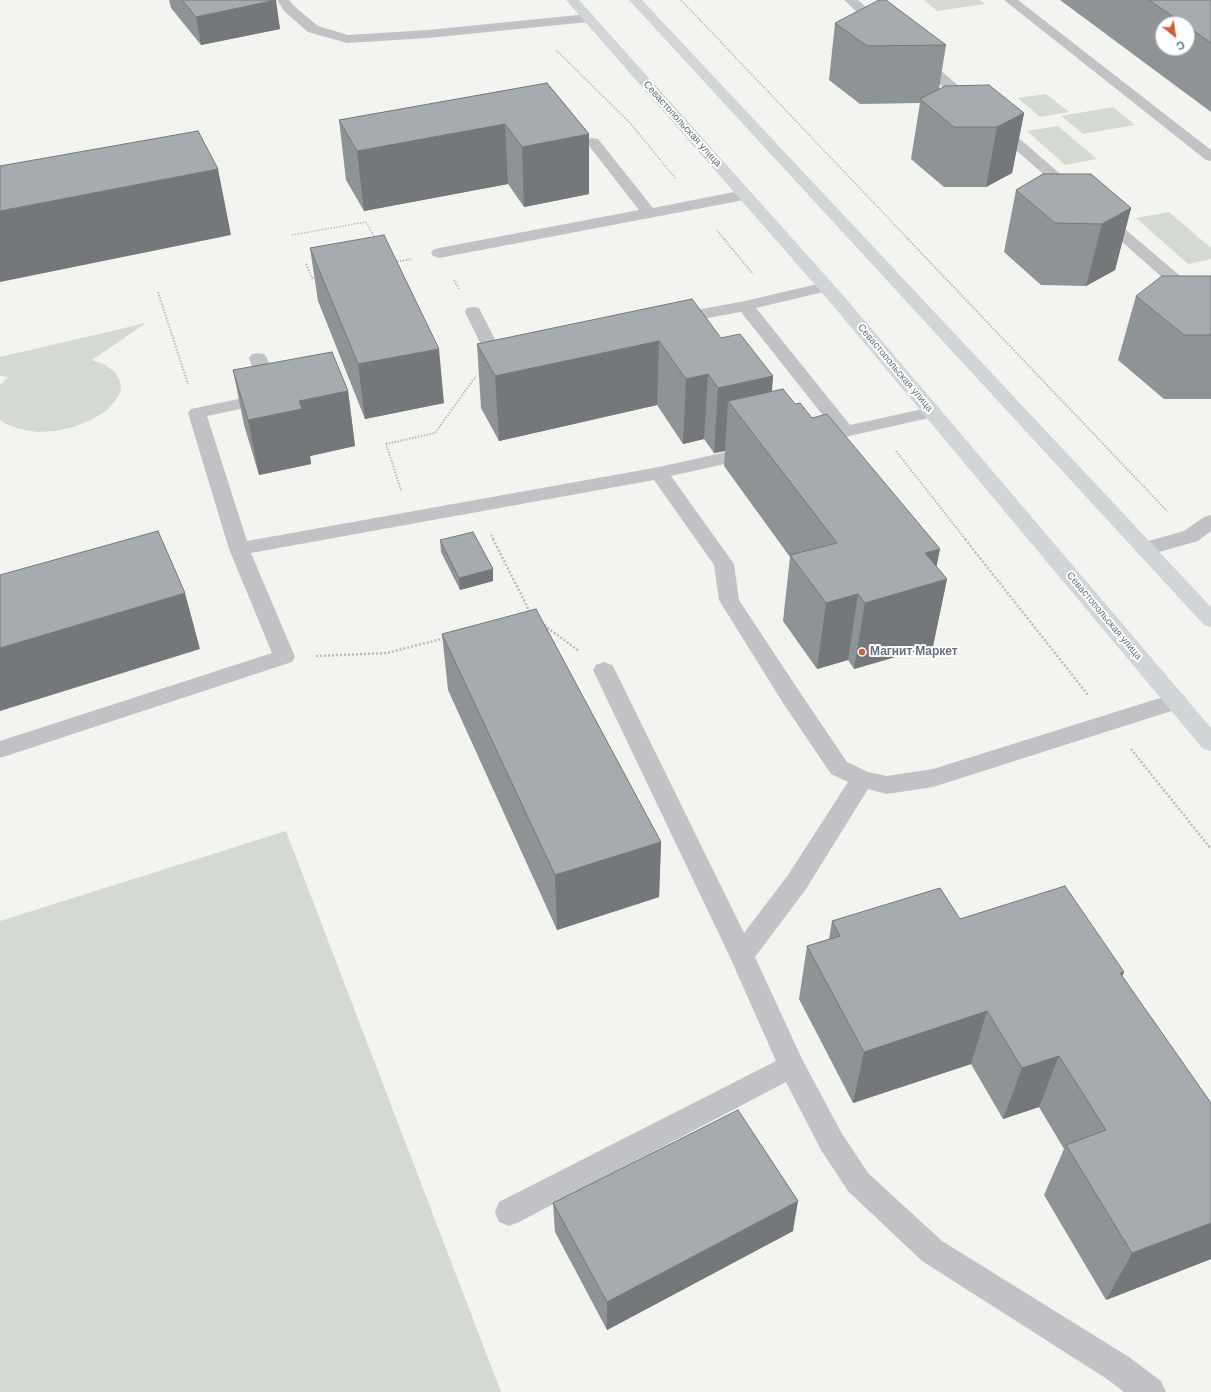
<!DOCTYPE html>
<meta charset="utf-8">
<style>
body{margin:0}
#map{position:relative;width:1211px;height:1392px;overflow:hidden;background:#f3f3f0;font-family:"DM Sans",sans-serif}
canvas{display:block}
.north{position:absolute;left:1155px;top:16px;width:40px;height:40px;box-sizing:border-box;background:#fff;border:1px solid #c2c6cb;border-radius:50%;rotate:150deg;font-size:11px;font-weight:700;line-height:16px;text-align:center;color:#66717d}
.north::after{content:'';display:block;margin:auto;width:14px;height:18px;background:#cc6237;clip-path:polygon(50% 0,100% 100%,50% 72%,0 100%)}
</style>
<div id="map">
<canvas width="1211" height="1392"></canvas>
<div class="north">С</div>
</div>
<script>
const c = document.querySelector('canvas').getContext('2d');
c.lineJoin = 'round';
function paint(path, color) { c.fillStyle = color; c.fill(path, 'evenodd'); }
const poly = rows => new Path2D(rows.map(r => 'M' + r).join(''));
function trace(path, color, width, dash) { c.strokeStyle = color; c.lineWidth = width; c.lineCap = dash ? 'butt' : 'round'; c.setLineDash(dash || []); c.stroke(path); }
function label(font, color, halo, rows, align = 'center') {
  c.font = font + ' "DM Sans",sans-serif'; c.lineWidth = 4; c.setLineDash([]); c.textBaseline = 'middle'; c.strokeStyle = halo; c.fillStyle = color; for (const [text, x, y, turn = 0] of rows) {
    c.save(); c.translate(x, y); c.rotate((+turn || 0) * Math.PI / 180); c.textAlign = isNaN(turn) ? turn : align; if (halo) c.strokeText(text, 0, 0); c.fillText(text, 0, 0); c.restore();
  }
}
paint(poly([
 [924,0,980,0,985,4,937,11],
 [1046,94,1069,112,1040,117,1018,98],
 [1113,107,1135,125,1083,134,1061,116],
 [1058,126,1097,159,1065,165,1027,131],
 [1169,212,1211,248,1211,259,1188,264,1136,218],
 [146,323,92,360,105,365,115,372,120,381,121,391,115,401,106,411,91,420,74,427,56,431,37,432,20,429,6,424,0,420,0,385,8,377,0,376,0,357],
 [286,831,501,1392,0,1392,0,921]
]), '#d4dad1');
trace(poly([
 [681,0,909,240],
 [556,50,630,123,676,179],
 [717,230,725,240],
 [292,235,366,222,376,240]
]), '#b9bbbd', 1.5, [1.5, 1.5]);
trace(poly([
 [724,239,753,274],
 [908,239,1167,511],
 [394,262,412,259],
 [306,264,312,278,318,277],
 [454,280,459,289],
 [158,292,188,384],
 [896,451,966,540],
 [401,490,386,444,435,433,476,376],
 [491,535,494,540]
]), '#b9bbbd', 2, [1.5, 1.5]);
trace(poly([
 [493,539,531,614],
 [965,539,1088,695],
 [541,623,579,651],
 [316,656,387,653,445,638],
 [1131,749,1211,849]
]), '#b9bbbd', 2.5, [2, 2]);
paint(poly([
 [277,0,289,0,294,6,318,26,348,35,428,30,588,14,593,15,594,18,593,21,588,22,428,38,347,43,308,32,285,12,277,0],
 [844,0,858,0,890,29,889,32,879,32,844,0],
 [1004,0,1018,0,1211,150,1211,161,1206,160,1004,0],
 [919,55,924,56,1080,191,1083,194,1080,197,1075,199,1070,197,914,62,912,59,914,56,919,55],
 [593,138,598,139,653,208,744,190,749,192,752,195,749,198,744,200,439,258,433,256,431,253,433,250,439,248,639,210,586,142,588,139,593,138],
 [1101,211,1106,213,1211,302,1211,316,1205,315,1096,219,1093,216,1096,213,1101,211],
 [826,282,832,284,834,287,832,290,756,308,850,425,932,407,938,408,941,412,938,416,814,444,807,442,805,438,807,434,833,428,741,312,674,324,668,323,666,319,668,315,674,314,745,301,826,282],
 [473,307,479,308,481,312,499,347,511,345,517,346,520,350,517,354,493,358,487,357,465,312,467,308,473,307],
 [258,353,264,354,267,358,281,397,278,401,207,416,247,541,659,467,753,446,760,448,762,452,760,456,671,476,734,564,739,600,799,691,847,762,868,772,887,776,933,769,1176,693,1184,695,1187,701,1184,707,933,787,887,794,868,789,806,889,755,957,802,1059,841,1132,868,1173,942,1241,1129,1357,1161,1381,1166,1392,1124,1392,1107,1379,922,1261,848,1191,821,1150,786,1082,519,1222,509,1226,499,1222,495,1212,499,1202,776,1061,729,955,593,670,596,665,604,662,612,665,615,670,744,933,788,875,848,782,831,774,783,703,719,600,714,565,654,480,251,553,295,657,292,662,0,758,0,741,272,653,229,549,188,413,191,409,262,394,249,358,252,354,258,353],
 [1211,515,1211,531,1198,541,1145,556,1138,554,1135,549,1138,544,1184,531,1204,517,1211,515]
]), '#c0c2c5');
paint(poly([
 [566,0,579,0,842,294,1211,728,1211,751,1203,749,830,302,566,0],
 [629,0,642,0,1211,607,1211,627,1204,625,629,0]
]), '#d1d5d8');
paint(poly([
 [169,0,275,0,280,29,201,45,171,8],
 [1060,0,1211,0,1211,112],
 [1163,24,1187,24,1187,48,1163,48],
 [835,23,946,45,939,89,1024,113,1012,173,986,187,944,187,911,159,920,103,860,104,829,80],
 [547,83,589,134,589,194,524,207,508,184,364,211,346,180,339,120],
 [1016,190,1131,208,1115,270,1086,286,1041,285,1004,252],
 [310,248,444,403,365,419,318,301],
 [1211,276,1211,399,1164,399,1118,360,1136,296],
 [721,338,773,376,772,391,795,404,812,418,940,549,936,566,947,579,933,646,854,669,848,660,817,669,783,621,790,557,724,466,725,451,714,453,704,439,683,444,657,405,499,441,481,408,477,344],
 [233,370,348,391,355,446,310,456,311,464,259,475,244,425],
 [440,540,493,581,460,590,441,552],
 [442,634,661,842,659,897,557,930,448,690],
 [960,919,1124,972,1122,977,1211,1103,1211,1259,1106,1300,1044,1195,1064,1149,1039,1107,1003,1119,971,1064,853,1103,799,999,807,946,829,939,832,921],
 [553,1203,793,1231,607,1330,555,1232]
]), '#8e9396');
paint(poly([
 [276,0,280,29,201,45,196,17],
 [1024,113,1012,173,986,187,997,127],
 [505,124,508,184,364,211,357,151],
 [589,134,589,194,524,207,522,147],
 [218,169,231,235,0,282,0,211],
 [1131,208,1115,270,1086,286,1102,224],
 [659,341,657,405,499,441,495,376],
 [439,349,444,403,365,419,358,364],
 [708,374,704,439,683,444,686,379],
 [773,376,767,441,728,401,725,451,714,453,718,388],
 [348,391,355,446,310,456,311,464,259,475,248,420,299,401],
 [940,549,933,584,947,579,933,646,854,669,865,603,925,553],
 [493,569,493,581,460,590,459,578],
 [185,593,200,649,0,711,0,648],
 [858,594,848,660,817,669,826,603],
 [661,842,659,897,557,930,555,875],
 [1124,972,1102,1025,1120,973],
 [987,1011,971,1064,853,1103,864,1052],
 [1059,1056,1039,1107,1003,1119,1022,1068],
 [798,1201,793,1231,607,1330,607,1302],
 [1211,1223,1211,1259,1106,1300,1132,1253]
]), '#74787a');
const building = poly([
 [182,0,276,0,196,17,182,0],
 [879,0,886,0,946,45,867,46,835,23,879,0],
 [1149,0,1211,0,1211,43,1187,26,1187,24,1184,24,1149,0],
 [547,83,589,134,522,147,505,124,357,151,339,120,547,83],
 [989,85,1024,113,997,127,954,127,920,99,945,86,989,85],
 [198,131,218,169,0,211,0,166,198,131],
 [1043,174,1091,174,1131,208,1102,224,1055,223,1016,190,1043,174],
 [384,235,439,349,358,364,310,248,384,235],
 [1162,276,1211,276,1211,335,1184,335,1136,296,1162,276],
 [692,299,721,338,740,334,773,376,718,388,708,374,686,379,659,341,495,376,477,344,692,299],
 [332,352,348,391,299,401,302,409,248,420,233,370,332,352],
 [783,389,795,404,800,403,812,418,827,414,940,549,925,553,947,579,865,603,858,594,826,603,790,555,837,543,728,401,783,389],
 [158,531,185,593,0,648,0,575,158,531],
 [473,532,493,569,459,578,440,540,473,532],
 [536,609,661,842,555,875,442,634,536,609],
 [1065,886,1124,972,1120,973,1211,1103,1211,1223,1132,1253,1066,1145,1106,1130,1059,1056,1022,1068,987,1011,864,1052,807,946,840,936,832,921,940,888,960,919,1065,886],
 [738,1110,798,1201,607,1302,553,1203,738,1110]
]);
paint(building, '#a5abaf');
trace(building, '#74787a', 1);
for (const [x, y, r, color] of [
 [862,652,4,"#cc6237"]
]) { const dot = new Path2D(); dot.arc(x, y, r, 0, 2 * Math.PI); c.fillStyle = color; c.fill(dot); trace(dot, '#fff', 1.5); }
label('10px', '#66717d', '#fff', [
 ["Севастопольская улица",682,124,48],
 ["Севастопольская улица",895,368,50],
 ["Севастопольская улица",1104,616,50]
]);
label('bold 12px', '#66717d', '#fff', [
 ["Магнит Маркет",870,652]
], 'left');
</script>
